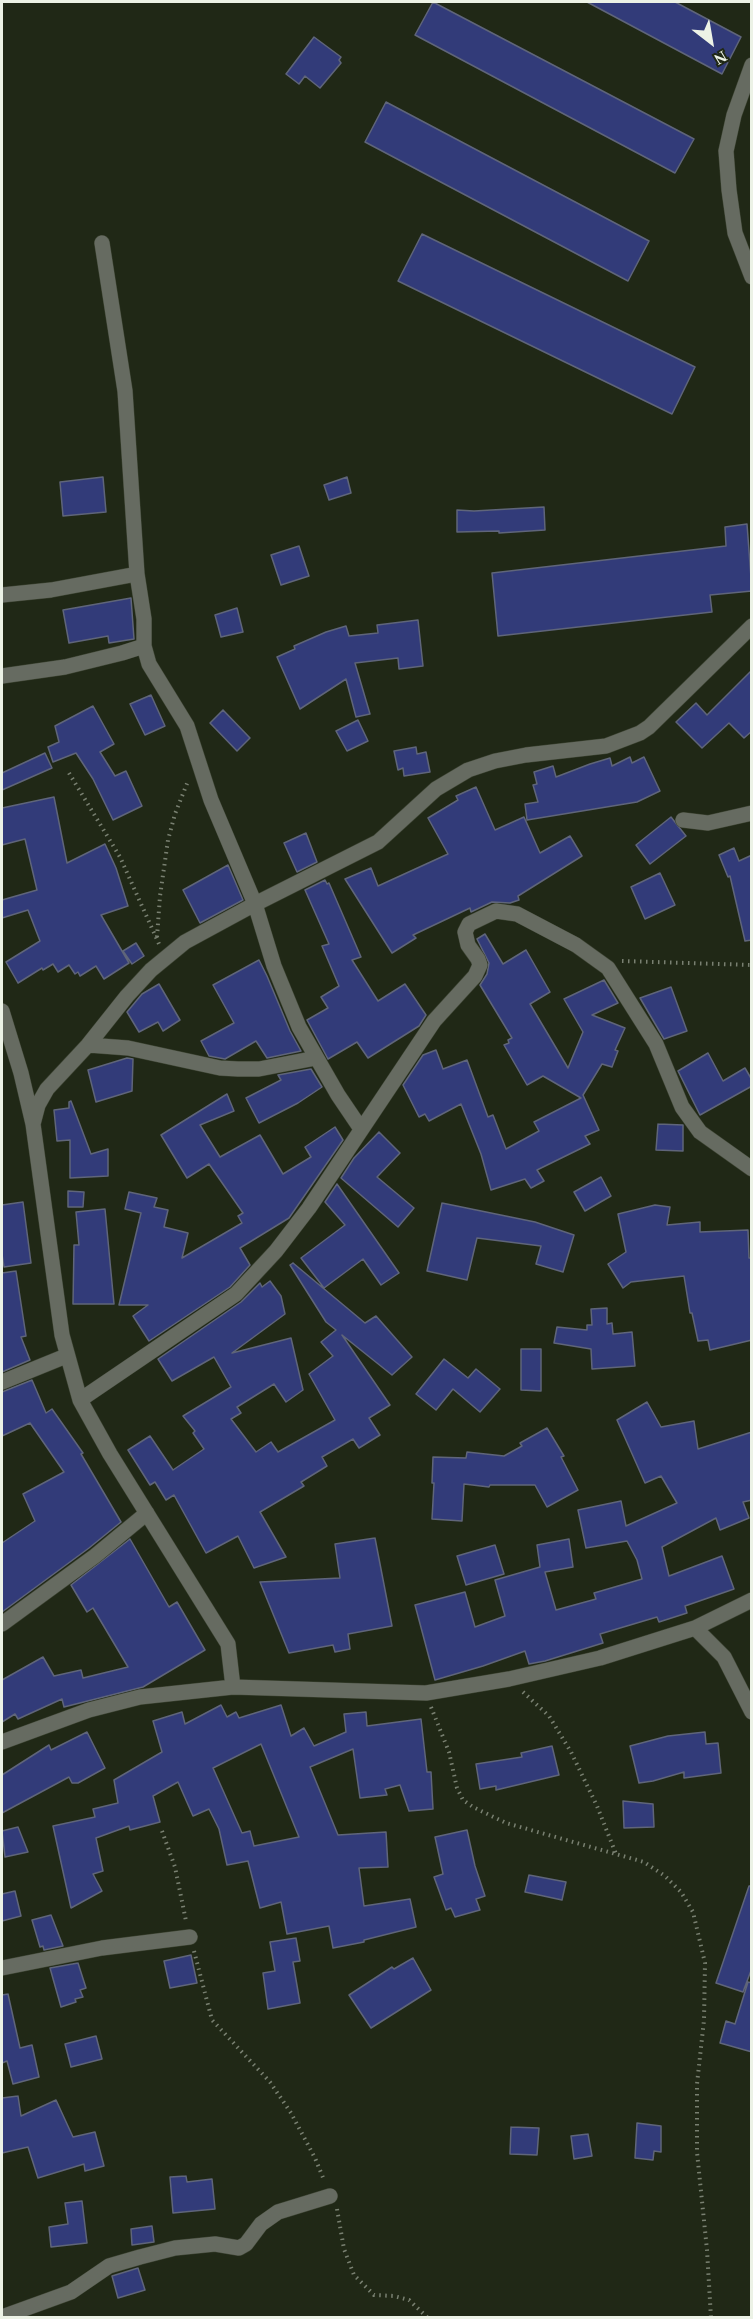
<!DOCTYPE html>
<style>
body{margin:0}
#map{position:relative;width:753px;height:2319px;overflow:hidden;background:#202816;font-family:Georgia,serif}
canvas{display:block}
.frame{position:absolute;inset:0;border:3px solid #ecf2e6;pointer-events:none}
.north{position:absolute;left:681px;top:12px;width:60px;height:60px;-webkit-text-stroke:4px #202816;paint-order:stroke;rotate:149deg;font-size:16px;font-weight:700;line-height:24px;text-align:center;color:#ecf2e6}
.north::after{content:'';display:block;margin:auto;width:21px;height:27px;background:#ecf2e6;clip-path:polygon(50% 0,100% 100%,50% 72%,0 100%)}
</style>
<div id="map">
<canvas width="753" height="2319"></canvas>
<div class="frame"></div>
<div class="north">N</div>
</div>
<script>
const c = document.querySelector('canvas').getContext('2d');
c.lineJoin = 'round';
function paint(path, color) { c.fillStyle = color; c.fill(path, 'evenodd'); }
const poly = rows => new Path2D(rows.map(r => 'M' + r).join(''));
function trace(path, color, width, dash) { c.strokeStyle = color; c.lineWidth = width; c.lineCap = dash ? 'butt' : 'round'; c.setLineDash(dash || []); c.stroke(path); }
const building = poly([
 [433,2,694,139,675,173,415,35,433,2],
 [587,2,675,2,741,37,722,74,587,2],
 [314,37,341,57,339,60,341,63,320,88,305,76,299,84,286,74,314,37],
 [386,102,649,241,628,281,365,142,386,102],
 [422,234,695,367,672,414,398,281,422,234],
 [103,477,106,512,63,516,60,482,103,477],
 [347,477,351,493,329,500,324,485,347,477],
 [544,507,545,530,499,533,499,531,457,532,457,510,474,511,544,507],
 [747,524,752,591,710,595,712,612,498,636,492,573,726,546,725,527,747,524],
 [299,546,309,576,281,585,271,555,299,546],
 [131,598,134,639,109,643,108,636,69,643,63,610,131,598],
 [237,608,243,632,221,637,215,615,237,608],
 [418,620,423,666,399,669,398,658,355,663,370,714,356,717,346,679,300,709,277,657,295,649,294,646,326,632,346,626,349,636,378,633,377,625,418,620],
 [752,670,752,731,744,738,729,723,702,748,676,722,696,703,707,715,752,670],
 [151,695,165,726,145,735,130,704,151,695],
 [93,706,114,744,100,752,115,776,126,771,142,806,113,820,93,779,76,753,53,762,48,747,59,742,55,726,93,706],
 [223,710,250,738,237,751,210,723,223,710],
 [358,720,368,741,347,751,336,731,358,720],
 [416,747,417,754,426,752,430,772,404,776,403,768,398,770,394,751,416,747],
 [45,753,52,768,2,790,2,773,45,753],
 [630,757,632,763,644,757,660,791,637,802,527,820,525,804,538,802,533,785,537,784,534,772,553,766,556,777,590,764,610,758,612,766,630,757],
 [476,787,495,830,524,817,540,853,570,836,582,856,518,896,519,900,510,903,492,902,471,912,470,908,413,935,416,938,392,953,345,879,371,868,378,886,448,854,428,818,458,800,456,796,476,787],
 [54,797,67,863,105,844,116,868,128,906,101,915,129,963,104,979,96,966,80,976,78,972,75,974,69,965,58,972,53,964,43,970,42,968,18,983,6,962,40,941,28,910,2,918,2,900,37,890,25,839,2,845,2,808,54,797],
 [671,817,686,836,650,864,636,845,671,817],
 [306,833,317,862,297,872,284,843,306,833],
 [734,848,739,861,752,855,752,940,745,941,730,876,728,877,719,855,734,848],
 [228,865,243,900,200,923,183,890,228,865],
 [660,873,675,905,645,919,631,887,660,873],
 [325,880,327,884,329,883,361,957,352,960,378,1001,405,984,426,1015,419,1026,368,1058,357,1042,328,1059,307,1020,328,1008,321,997,339,986,322,946,329,944,305,890,325,880],
 [485,934,503,964,526,950,550,992,530,1004,568,1068,583,1032,564,999,604,980,618,1003,592,1015,625,1028,615,1050,618,1051,612,1067,602,1064,583,1095,599,1130,585,1136,590,1144,537,1170,544,1181,531,1188,525,1179,491,1190,481,1154,461,1104,429,1121,425,1114,419,1117,403,1085,423,1055,436,1050,443,1069,467,1060,488,1117,493,1115,506,1149,539,1131,534,1122,581,1098,543,1076,527,1085,504,1045,509,1043,508,1040,512,1038,480,985,487,974,489,963,477,939,485,934],
 [136,943,144,956,132,964,123,951,136,943],
 [259,960,267,976,290,1031,301,1051,267,1058,256,1041,225,1059,209,1056,201,1041,234,1023,213,985,259,960],
 [159,984,180,1020,163,1031,158,1022,139,1032,127,1012,142,994,159,984],
 [671,987,687,1031,664,1039,640,998,671,987],
 [708,1053,723,1081,745,1068,752,1080,752,1086,700,1115,678,1071,708,1053],
 [127,1058,133,1059,132,1091,96,1102,88,1070,127,1058],
 [311,1069,322,1087,298,1103,259,1123,246,1098,281,1080,278,1075,311,1069],
 [227,1094,234,1111,200,1125,220,1157,260,1135,283,1174,311,1157,305,1147,335,1127,343,1140,289,1218,240,1248,250,1265,230,1287,149,1341,133,1316,148,1305,119,1305,141,1213,125,1209,129,1192,157,1198,154,1207,168,1210,164,1227,188,1233,182,1258,242,1223,238,1216,243,1213,209,1164,187,1178,161,1135,227,1094],
 [71,1101,91,1154,108,1149,108,1176,70,1178,70,1140,57,1141,54,1110,69,1108,69,1102,71,1101],
 [658,1124,683,1125,683,1151,656,1150,658,1124],
 [379,1132,400,1153,377,1177,414,1208,398,1227,341,1178,354,1158,379,1132],
 [601,1177,611,1196,585,1211,574,1192,601,1177],
 [337,1184,399,1273,381,1285,363,1259,324,1288,301,1258,345,1225,325,1202,337,1184],
 [68,1191,84,1192,83,1207,68,1207,68,1191],
 [23,1202,31,1263,4,1267,2,1254,2,1205,23,1202],
 [442,1203,535,1222,574,1235,563,1272,536,1264,541,1246,477,1238,467,1280,427,1271,442,1203],
 [655,1205,670,1207,667,1225,700,1222,700,1232,748,1230,749,1258,752,1258,752,1340,710,1350,708,1340,698,1341,692,1313,690,1313,684,1276,631,1282,623,1288,608,1264,626,1252,618,1214,655,1205],
 [105,1209,114,1304,73,1304,74,1245,79,1245,76,1212,105,1209],
 [293,1263,365,1323,376,1316,412,1357,392,1375,342,1335,390,1405,369,1418,380,1435,359,1448,353,1439,322,1457,327,1466,301,1482,304,1486,260,1512,286,1557,254,1568,238,1536,206,1553,174,1495,166,1500,155,1482,150,1485,128,1450,150,1436,173,1470,204,1449,193,1433,195,1431,183,1416,231,1387,214,1357,172,1381,158,1359,241,1302,260,1283,262,1287,270,1281,281,1296,285,1314,232,1353,291,1338,303,1390,286,1402,274,1384,237,1407,241,1413,231,1419,256,1452,271,1442,278,1452,335,1420,309,1374,333,1356,321,1342,336,1330,326,1322,290,1265,293,1263],
 [16,1271,26,1336,21,1337,30,1360,2,1372,2,1273,16,1271],
 [607,1308,607,1324,612,1323,613,1334,632,1332,635,1366,592,1369,591,1349,554,1343,557,1327,587,1330,587,1325,592,1325,591,1309,607,1308],
 [521,1349,541,1349,541,1391,521,1390,521,1349],
 [444,1359,468,1378,476,1369,500,1389,480,1412,453,1389,436,1410,416,1394,444,1359],
 [32,1380,46,1413,52,1409,83,1453,81,1454,121,1522,89,1548,2,1612,2,1543,35,1521,23,1494,64,1472,30,1423,2,1436,2,1392,32,1380],
 [647,1402,661,1427,694,1421,698,1449,752,1432,752,1500,743,1502,749,1518,720,1530,716,1518,662,1547,669,1576,722,1556,734,1589,685,1606,687,1613,659,1622,657,1617,600,1634,603,1643,545,1661,529,1664,525,1651,483,1666,435,1680,415,1605,465,1592,475,1627,505,1616,495,1580,540,1567,537,1545,569,1539,573,1567,545,1572,556,1610,596,1599,594,1593,642,1579,637,1560,627,1541,586,1548,578,1510,621,1501,626,1526,677,1503,661,1476,645,1483,617,1420,647,1402],
 [547,1428,564,1456,561,1457,578,1490,547,1507,535,1485,490,1485,489,1487,464,1484,462,1521,432,1519,434,1483,432,1483,433,1457,466,1458,467,1452,504,1456,522,1446,520,1443,547,1428],
 [375,1538,392,1626,348,1634,350,1649,335,1652,333,1645,289,1653,260,1582,340,1578,335,1544,375,1538],
 [130,1539,169,1607,177,1602,205,1650,143,1687,64,1707,62,1699,18,1719,15,1714,2,1722,2,1680,43,1657,54,1676,81,1670,83,1678,128,1667,93,1608,87,1612,71,1585,130,1539],
 [495,1545,504,1574,466,1585,457,1556,495,1545],
 [221,1705,227,1717,236,1712,239,1718,281,1705,291,1736,304,1728,314,1746,346,1732,344,1714,366,1712,367,1726,421,1719,427,1772,431,1772,433,1809,409,1811,400,1785,385,1789,387,1795,360,1798,353,1749,310,1767,338,1835,386,1832,388,1867,359,1868,364,1906,410,1899,416,1927,364,1940,364,1942,333,1948,329,1926,287,1934,281,1902,260,1908,248,1861,227,1865,219,1829,209,1809,193,1816,178,1782,153,1796,160,1822,130,1830,129,1826,96,1838,103,1871,93,1874,102,1891,71,1908,53,1826,95,1817,93,1809,118,1803,114,1780,162,1752,153,1721,182,1712,185,1724,221,1705],
 [261,1744,299,1837,254,1846,250,1831,242,1833,213,1768,261,1744],
 [87,1732,105,1768,78,1783,72,1783,69,1777,2,1813,2,1775,49,1745,51,1750,87,1732],
 [705,1732,706,1744,718,1743,721,1773,684,1778,684,1772,653,1781,639,1783,630,1746,668,1736,705,1732],
 [552,1746,559,1775,496,1790,496,1786,480,1789,476,1764,522,1757,521,1753,552,1746],
 [623,1801,653,1804,654,1827,624,1828,623,1801],
 [18,1827,28,1852,5,1857,2,1831,18,1827],
 [467,1830,475,1866,485,1896,476,1899,480,1910,455,1917,451,1908,446,1910,434,1877,443,1874,435,1837,467,1830],
 [529,1875,566,1882,562,1900,525,1892,529,1875],
 [749,1886,752,1886,752,1968,743,1992,716,1983,749,1886],
 [15,1891,21,1916,2,1921,2,1894,15,1891],
 [51,1915,63,1946,44,1950,43,1946,40,1947,32,1920,51,1915],
 [296,1938,300,1961,293,1962,300,2003,268,2009,263,1973,275,1971,270,1942,296,1938],
 [191,1955,197,1983,170,1988,164,1961,191,1955],
 [413,1958,431,1990,371,2028,349,1995,392,1967,394,1969,413,1958],
 [78,1963,86,1988,80,1990,83,1997,75,1999,76,2002,61,2007,50,1968,78,1963],
 [748,1982,752,1983,752,2052,720,2043,726,2021,735,2024,748,1982],
 [8,1994,20,2048,32,2045,39,2077,13,2084,7,2061,2,2063,2,1995,8,1994],
 [96,2036,102,2059,71,2067,65,2044,96,2036],
 [18,2096,21,2116,56,2100,73,2137,95,2132,104,2166,85,2171,84,2164,38,2178,28,2147,2,2153,2,2098,18,2096],
 [637,2123,661,2126,661,2152,654,2151,653,2160,635,2158,637,2123],
 [511,2127,539,2128,537,2155,510,2154,511,2127],
 [588,2134,592,2156,574,2159,571,2136,588,2134],
 [186,2176,187,2182,212,2179,215,2209,173,2213,170,2177,186,2176],
 [82,2201,87,2243,51,2247,49,2227,68,2224,65,2203,82,2201],
 [152,2226,154,2242,132,2245,131,2229,152,2226],
 [138,2268,145,2290,118,2298,112,2276,138,2268]
]);
paint(building, '#323b79');
trace(building, '#5f657a', 1.5);
const minor = poly([
 [752,65,734,115,726,151,729,190,735,233,752,277],
 [102,243,125,391,137,574,144,619,144,646,149,664,187,726,211,800,255,904,274,966,299,1027,338,1095,361,1129],
 [2,595,51,590,137,574],
 [2,676,65,667,122,653,144,646],
 [683,820,708,823,752,813],
 [2,1011,21,1073,33,1124,62,1335,80,1400,110,1454,228,1644,233,1687],
 [88,1045,128,1048,220,1068,238,1069,259,1069,316,1058],
 [33,1124,38,1105,47,1089,88,1045,127,996,151,970,185,942,255,904,378,842,436,789,468,770,495,761,526,755,606,746,640,733,649,727,752,626],
 [2,1382,66,1356],
 [80,1400,236,1294,276,1251,309,1208,434,1021,475,976,480,965,478,959,468,945,465,932,469,924,496,911,517,914,576,945,608,968,656,1044,682,1107,700,1132,752,1169],
 [2,1624,95,1556,147,1513],
 [695,1628,724,1657,752,1712],
 [2,1742,89,1710,140,1697,233,1687,426,1693,509,1679,600,1658,695,1628,752,1600],
 [2,1968,102,1948,190,1937],
 [2,2317,71,2292,109,2266,140,2257,175,2248,215,2244,239,2248,246,2244,261,2224,278,2212,330,2196]
]);
trace(minor, '#3d4433', 16);
trace(poly([
 [69,773,120,857,159,944],
 [157,937,160,896,168,840,175,814,188,781],
 [622,961,752,965],
 [523,1692,549,1716,571,1752,597,1806,616,1854],
 [431,1707,449,1752,457,1788,463,1800,473,1807,506,1823,644,1862,665,1876,681,1892,693,1912,705,1963,704,2020,697,2084,697,2152,707,2250,711,2318],
 [162,1831,175,1867,186,1921],
 [194,1951,212,2020,270,2082,291,2113,315,2158,324,2180],
 [337,2209,344,2249,354,2275,374,2295,394,2296,409,2300,428,2318]
]), '#798071', 4, [1.5, 4.5]);
trace(minor, '#666b61', 15);
</script>
